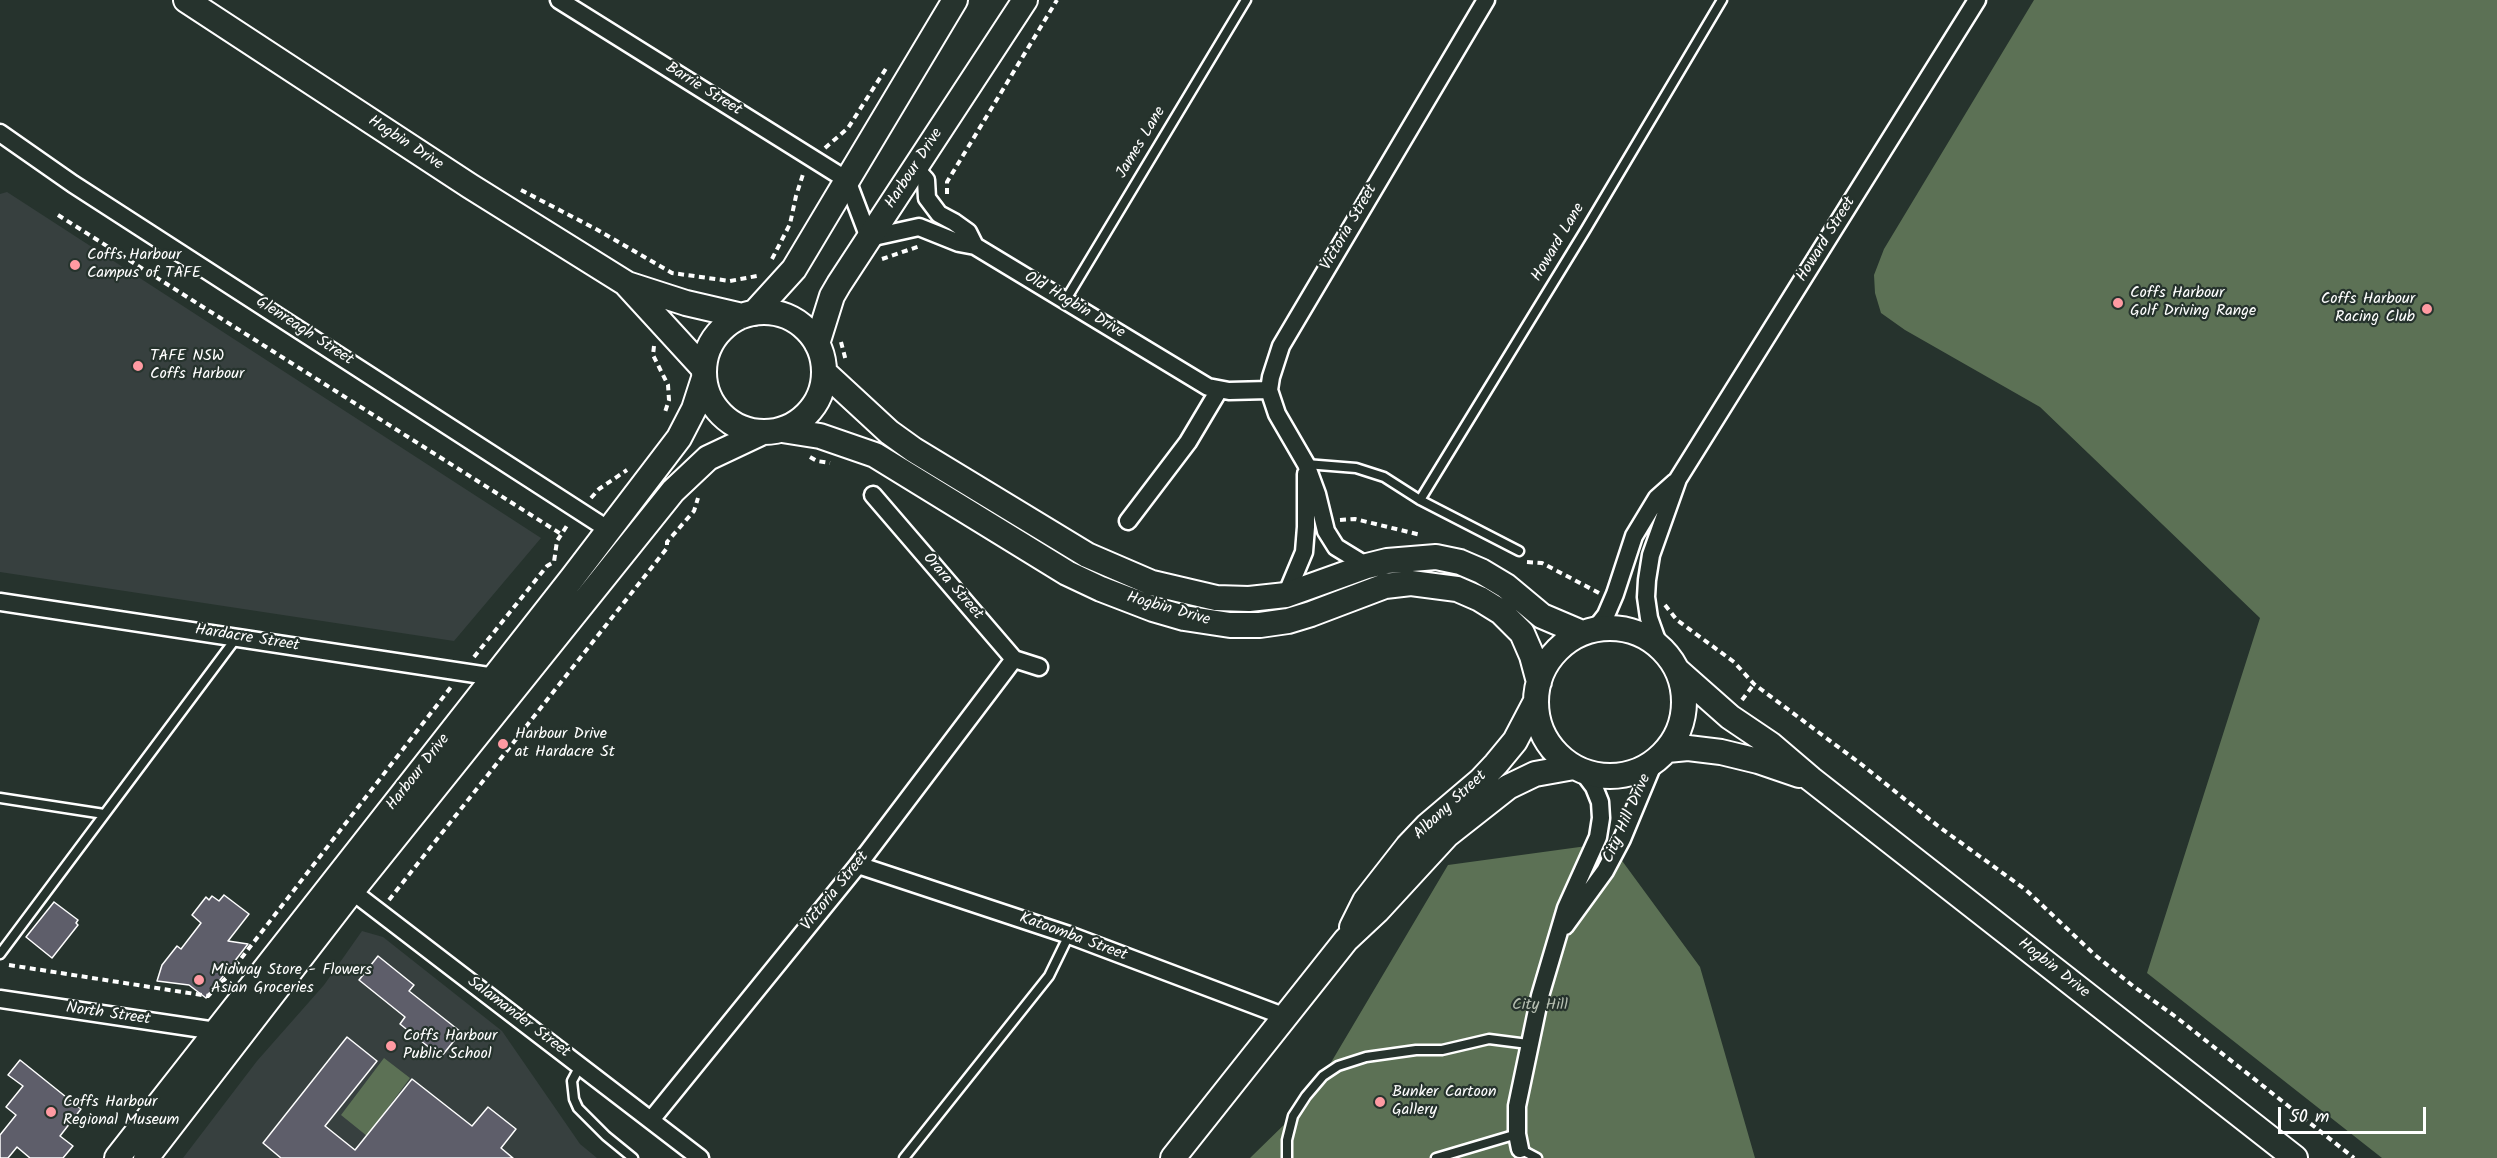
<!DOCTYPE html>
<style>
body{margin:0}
#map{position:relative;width:2497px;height:1158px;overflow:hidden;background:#26332d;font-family:Kalam,sans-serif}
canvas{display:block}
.scale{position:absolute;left:2278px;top:1107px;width:148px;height:27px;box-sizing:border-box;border:3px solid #fff;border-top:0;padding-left:8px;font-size:18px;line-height:21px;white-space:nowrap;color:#fff;-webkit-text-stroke:4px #26332d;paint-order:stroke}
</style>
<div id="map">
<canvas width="2497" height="1158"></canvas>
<div class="scale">50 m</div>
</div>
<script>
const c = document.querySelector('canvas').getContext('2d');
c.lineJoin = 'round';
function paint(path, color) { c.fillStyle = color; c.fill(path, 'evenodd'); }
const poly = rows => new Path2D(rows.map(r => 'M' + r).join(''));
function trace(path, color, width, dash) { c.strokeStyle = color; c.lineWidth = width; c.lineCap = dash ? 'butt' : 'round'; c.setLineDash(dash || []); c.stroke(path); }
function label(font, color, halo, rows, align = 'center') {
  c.font = font + ' Kalam,sans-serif'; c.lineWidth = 4.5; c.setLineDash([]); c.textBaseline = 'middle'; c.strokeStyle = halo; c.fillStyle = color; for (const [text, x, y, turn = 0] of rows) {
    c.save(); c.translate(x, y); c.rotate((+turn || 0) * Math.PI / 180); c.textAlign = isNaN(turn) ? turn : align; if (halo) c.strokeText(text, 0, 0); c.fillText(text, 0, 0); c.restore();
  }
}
paint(poly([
 [7,192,541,538,454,641,0,572,0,194],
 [362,931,383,937,502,1031,580,1144,597,1158,183,1158,257,1061,324,985]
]), '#37403f');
paint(poly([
 [2034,0,2497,0,2497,1158,2382,1158,2147,973,2260,618,2040,407,1905,330,1881,313,1875,293,1874,275,1884,249],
 [1609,843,1700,967,1755,1158,1250,1158,1293,1116,1323,1076,1448,865],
 [384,1058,410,1078,367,1136,341,1115]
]), '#5c7155');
const building = poly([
 [224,895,249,914,228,941,248,944,206,998,189,985,157,981,162,965,177,946,181,949,201,923,192,915,206,897,209,900,212,896,219,901,224,895],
 [54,902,78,920,76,923,78,925,52,958,26,937,54,902],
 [378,956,414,985,409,991,461,1032,441,1057,400,1024,405,1017,359,980,378,956],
 [347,1037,377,1061,325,1126,355,1150,412,1079,472,1126,488,1107,516,1129,501,1148,513,1158,281,1158,263,1143,347,1037],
 [20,1060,81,1109,60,1136,73,1146,63,1158,30,1158,17,1147,8,1158,0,1158,0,1135,16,1115,6,1107,23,1086,8,1075,20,1060]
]);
paint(building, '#5e5e6a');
trace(building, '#fff', 1.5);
const lane = poly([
 [1065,301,1246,0],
 [1306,464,1356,468,1384,477,1420,500,1519,551],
 [1420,500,1586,229,1722,0],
 [0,798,104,814],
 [0,954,237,637],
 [580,1066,572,1081,574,1099,578,1108,606,1136,633,1158],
 [1520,1149,1537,1158],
 [904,1158,1049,976,1069,935],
 [1287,1158,1287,1140,1293,1116,1306,1096,1323,1076,1338,1066,1366,1057,1416,1050,1442,1050,1489,1039,1528,1044],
 [1436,1158,1517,1134]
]);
const street = poly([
 [559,0,847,180,869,238,919,227,959,243,975,246],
 [0,133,73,184,609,530],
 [915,168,926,180,927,198,939,214,954,222,968,232,975,246,1208,387,1229,391,1269,390],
 [873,495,1014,659,1039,667],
 [1128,521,1188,442,1219,390],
 [1367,566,1336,547,1326,531,1317,494,1306,464,1277,414,1269,390,1271,377,1281,346,1486,0],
 [1286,595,1304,552,1306,527,1306,474],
 [0,602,495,677],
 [1595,629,1606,615,1615,594,1634,536,1657,498,1675,482],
 [1659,646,1649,618,1646,597,1647,580,1651,555,1678,479,1977,0],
 [858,865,1069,935,1286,1017],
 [344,885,700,1158],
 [1565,926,1605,871,1622,839,1654,762],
 [0,999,216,1031],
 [651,1120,858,865,1014,659],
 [1520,1149,1517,1134,1517,1106,1540,996,1566,908,1598,837,1601,818,1600,802,1594,787,1582,771]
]);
const secondary = poly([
 [186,0,470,186,627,284,686,303,742,316],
 [627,285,704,369],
 '704 372a60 60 0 1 1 120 0a60 60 0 1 1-120 0Z',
 [754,313,794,269,955,0],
 [817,344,832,296,839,284,1025,0],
 [824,372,889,432,914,450,1087,555,1152,583,1216,598,1249,599,1286,595,1367,566,1387,561,1436,557,1460,562,1481,571,1506,586,1542,616,1582,633],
 [782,430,820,436,875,455,1067,573,1101,589,1153,609,1184,618,1230,625,1260,625,1288,621,1311,614,1385,586,1411,583,1457,589,1480,599,1501,612,1522,633,1532,656,1539,682],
 '1536 702a74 74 0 1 1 148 0a74 74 0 1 1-148 0Z',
 [1678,671,1730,717,1770,744,1811,779,2295,1158],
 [1667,750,1688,748,1721,752,1758,761,1799,775],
 [1352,927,1365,901,1408,846,1427,826,1480,781,1496,764,1515,741,1536,701],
 [117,1158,573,577,679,438,694,409,704,378],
 [146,1158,352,891,673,491,708,458,761,433],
 [1173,1158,1346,940,1377,911,1447,835,1508,787,1535,774,1574,767]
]);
trace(lane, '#fff', 13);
trace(street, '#fff', 21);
trace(secondary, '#fff', 28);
trace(poly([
 [825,148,848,128,887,67],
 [521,190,594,228,672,273,730,281,757,276],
 [947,194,947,182,1057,0],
 [58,215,561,534],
 [772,259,790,224,796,196,804,171],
 [882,259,920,246],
 [841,342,846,361],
 [654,346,653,355,668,385,669,400,664,415],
 [810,457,817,461,830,463],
 [591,498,599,489,627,470],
 [1340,520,1355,519,1421,535],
 [1527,562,1542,563,1599,593],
 [1665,605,1677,620,1734,662,1754,684,1861,764,1938,826,2026,890,2095,955,2133,986,2176,1017,2354,1158],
 [474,657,547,566,554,562,557,541,568,524],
 [1742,700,1754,684],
 [389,900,667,548,667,542,694,511,698,498],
 [9,965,208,996,226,978,451,687]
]), '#fff', 4, [6, 4.5]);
trace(lane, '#26332d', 8);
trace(street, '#26332d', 16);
trace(secondary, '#26332d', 24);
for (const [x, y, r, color] of [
 [75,265,6,"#ff9aa2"],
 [2118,303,6,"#ff9aa2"],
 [2427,309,6,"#ff9aa2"],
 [138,366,6,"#ff9aa2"],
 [503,744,6,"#ff9aa2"],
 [199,980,6,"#ff9aa2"],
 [391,1046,6,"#ff9aa2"],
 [1380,1102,6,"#ff9aa2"],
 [51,1112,6,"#ff9aa2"]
]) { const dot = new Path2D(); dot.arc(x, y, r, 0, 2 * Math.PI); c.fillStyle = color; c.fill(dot); trace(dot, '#26332d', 2); }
label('16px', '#fff', '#26332d', [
 ["Barrie Street",703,90,32],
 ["James Lane",1142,143,-59],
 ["Hogbin Drive",405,144,33],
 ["Harbour Drive",915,169,-57],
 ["Victoria Street",1350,228,-60],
 ["Howard Street",1827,240,-58],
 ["Howard Lane",1559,243,-59],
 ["Old Hogbin Drive",1074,306,31],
 ["Glenreagh Street",304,332,33],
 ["Orara Street",952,587,49],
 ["Hogbin Drive",1168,610,16],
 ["Hardacre Street",247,639,9],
 ["Harbour Drive",419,773,-52],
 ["Albany Street",1451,806,-43],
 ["City Hill Drive",1628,819,-66],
 ["Victoria Street",836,892,-51],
 ["Katoomba Street",1073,938,20],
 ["Hogbin Drive",2053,969,38],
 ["North Street",108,1015,8],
 ["Salamander Street",518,1018,37]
]);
label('16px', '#fff', '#26332d', [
 ["Coffs Harbour",87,256],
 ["Campus of TAFE",87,274],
 ["Coffs Harbour",2130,294],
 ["Golf Driving Range",2130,312],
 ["Coffs Harbour",2415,300,"right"],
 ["Racing Club",2415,318,"right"],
 ["TAFE NSW",150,357],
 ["Coffs Harbour",150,375],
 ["Harbour Drive",515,735],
 ["at Hardacre St",515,753],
 ["Midway Store - Flowers",211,971],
 ["Asian Groceries",211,989],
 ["Coffs Harbour",403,1037],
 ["Public School",403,1055],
 ["Bunker Cartoon",1392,1093],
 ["Gallery",1392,1111],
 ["Coffs Harbour",63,1103],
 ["Regional Museum",63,1121]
], 'left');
label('16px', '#b6bfb2', '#26332d', [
 ["City Hill",1540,1006]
]);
</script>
